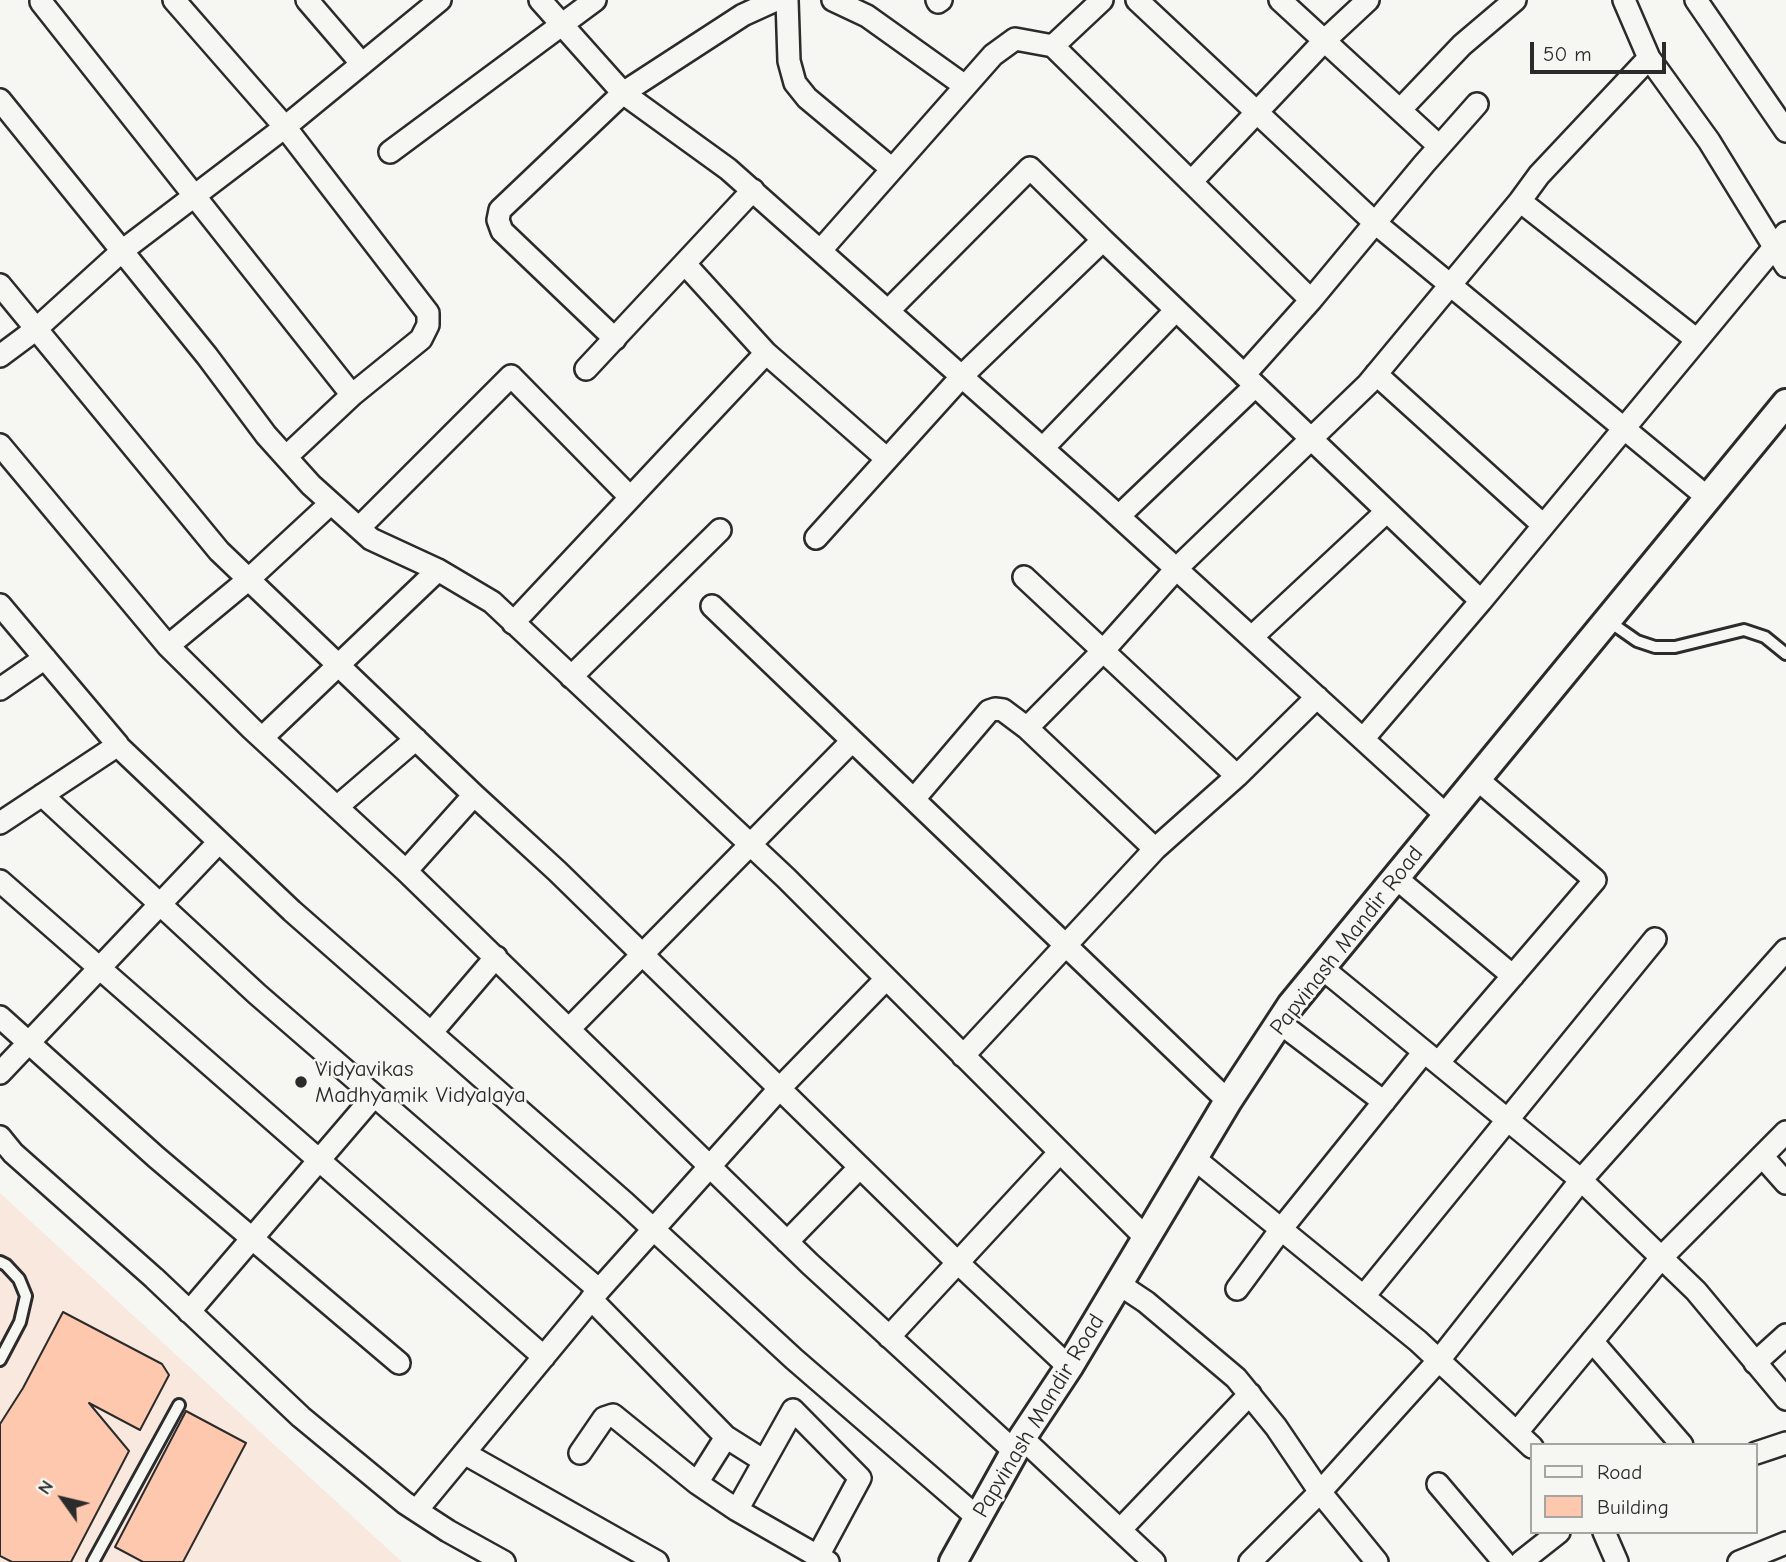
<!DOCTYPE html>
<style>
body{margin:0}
#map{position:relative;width:1786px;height:1562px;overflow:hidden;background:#f6f6f2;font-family:"Comic Neue",sans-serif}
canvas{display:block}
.legend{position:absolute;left:1530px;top:1443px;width:228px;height:91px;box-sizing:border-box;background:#f6f6f2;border:2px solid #a5a5a2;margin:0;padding:9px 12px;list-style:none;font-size:21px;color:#2b2b2b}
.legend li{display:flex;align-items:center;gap:14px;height:35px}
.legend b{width:35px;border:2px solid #a5a5a2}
.north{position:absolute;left:28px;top:1464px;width:70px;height:70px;-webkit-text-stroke:5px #f6f6f2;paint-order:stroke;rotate:304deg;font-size:19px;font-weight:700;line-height:28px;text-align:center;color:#2b2b2b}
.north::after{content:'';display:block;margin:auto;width:24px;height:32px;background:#2b2b2b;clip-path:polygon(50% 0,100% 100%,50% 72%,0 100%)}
.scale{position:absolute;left:1530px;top:42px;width:136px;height:32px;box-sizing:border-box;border:4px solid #2b2b2b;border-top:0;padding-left:9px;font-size:21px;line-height:24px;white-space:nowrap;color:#2b2b2b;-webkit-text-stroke:5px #f6f6f2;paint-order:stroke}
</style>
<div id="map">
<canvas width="1786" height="1562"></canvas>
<ul class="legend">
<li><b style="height:9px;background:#f6f6f2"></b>Road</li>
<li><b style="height:19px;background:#fdc8ae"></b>Building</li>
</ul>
<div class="north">N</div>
<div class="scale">50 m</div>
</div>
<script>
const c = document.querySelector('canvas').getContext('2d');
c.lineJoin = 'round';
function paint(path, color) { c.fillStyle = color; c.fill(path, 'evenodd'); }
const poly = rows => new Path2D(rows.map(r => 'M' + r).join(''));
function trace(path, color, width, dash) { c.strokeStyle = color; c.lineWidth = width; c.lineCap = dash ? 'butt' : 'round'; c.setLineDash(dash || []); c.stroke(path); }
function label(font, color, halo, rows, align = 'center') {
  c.font = font + ' "Comic Neue",sans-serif'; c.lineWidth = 5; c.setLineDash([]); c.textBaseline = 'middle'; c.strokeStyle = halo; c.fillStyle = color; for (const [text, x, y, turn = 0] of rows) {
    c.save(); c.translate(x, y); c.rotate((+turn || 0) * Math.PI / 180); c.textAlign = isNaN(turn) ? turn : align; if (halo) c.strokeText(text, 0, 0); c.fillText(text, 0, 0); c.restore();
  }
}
paint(poly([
 [0,1193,52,1241,402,1562,0,1562]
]), '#f8e8de');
const building = poly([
 [63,1312,162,1364,169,1375,140,1430,89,1403,129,1451,71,1562,12,1562,0,1556,0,1424,23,1388,63,1312],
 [186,1411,246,1443,183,1562,143,1562,115,1547,186,1411]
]);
paint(building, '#fdc8ae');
trace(building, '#2b2b2b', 2);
const service = poly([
 [1607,620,1637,641,1655,647,1675,647,1744,630,1765,637,1786,654],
 [0,1262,6,1265,19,1279,26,1296,20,1322,0,1360],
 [93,1562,179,1405]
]);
const minor = poly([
 [174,0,285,127,428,313,428,325,421,339,352,395],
 [307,0,362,64],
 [540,0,623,93,728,169,1103,502,1447,816],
 [787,0,789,61,795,83,807,98,892,169],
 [833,0,867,16,965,86],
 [937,0,938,2,941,0],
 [1137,0,1374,222,1707,497],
 [1280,0,1439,146],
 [1624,0,1649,58,1709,141,1786,266],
 [1696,0,1786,131],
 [41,2,352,395,286,457],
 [1053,46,1102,0],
 [0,100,207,356,266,435,311,485,371,539,438,570,492,602,786,878,1146,1238],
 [1400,110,1462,45,1515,0],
 [390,152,595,0],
 [1191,182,1324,41,1368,0],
 [1520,201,1697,340],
 [821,250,993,55,1015,39,1053,46,1311,300,1424,164,1477,104],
 [685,264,766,353,887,459],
 [0,285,219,551,474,795,557,871,956,1261,1069,1367],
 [889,310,1030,168,1103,240],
 [615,339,502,231,498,220,500,210,623,93,743,15,776,0],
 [0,356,35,330,122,251,285,127,440,0],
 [586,369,753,190],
 [1376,374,1543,525],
 [1244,375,1311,300],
 [0,445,168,646,252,729,406,871,810,1264,1014,1451],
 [1043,448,1176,310],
 [1119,516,1255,386],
 [359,528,511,376,630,497],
 [816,538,963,375,1103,240,1481,601,1363,739],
 [1024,577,1237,776],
 [1481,601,1786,233],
 [0,605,118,745,0,823],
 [712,606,1228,1101],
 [513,623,766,353],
 [1252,637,1386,512],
 [168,646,249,579,331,503],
 [571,677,720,530],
 [0,689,45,658],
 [1317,697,1237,776,1155,849,1027,728,1103,651,1176,569,1368,384,1520,201,1539,175,1649,58],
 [262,738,438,570],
 [117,745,292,911,625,1203,794,1359,978,1518],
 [42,795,257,994,599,1290,417,1510],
 [914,799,989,711,995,709,1003,710,1027,728],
 [337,807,416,739],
 [406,871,474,795],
 [1396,878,1513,976],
 [0,881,544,1357],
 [1322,968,1581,1180,1696,1291,1786,1399],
 [0,1017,156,1157,399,1363],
 [1280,1023,1384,1102],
 [569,1029,852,741],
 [431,1033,496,957],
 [963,1056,1155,849],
 [1438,1063,1595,880,1477,779],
 [0,1073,219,842],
 [0,1137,13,1153,154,1278,301,1417,405,1503,448,1531,504,1562],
 [1762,1156,1786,1183],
 [1195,1159,1418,1341,1532,1447],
 [787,1242,860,1167],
 [1119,1284,1146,1302,1236,1378,1276,1427,1320,1492,1377,1562],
 [1237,1289,1282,1228,1424,1052],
 [599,1290,780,1088,886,979],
 [1364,1296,1655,939],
 [591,1299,726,1437],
 [189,1312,374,1096],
 [889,1337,1060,1152],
 [1592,1341,1682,1445],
 [1755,1363,1786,1335],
 [1517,1432,1661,1258,1786,1132],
 [1022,1438,1154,1562],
 [464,1453,657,1562],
 [580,1453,604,1418,613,1415,697,1483,737,1510],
 [1756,1453,1786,1443],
 [697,1483,726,1437,764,1461],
 [1438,1484,1504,1562],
 [1120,1530,1250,1394],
 [1604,1532,1617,1562],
 [818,1556,860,1478,793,1410,737,1510,828,1562],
 [1250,1562,1320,1492,1439,1360,1581,1180,1786,950],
 [1521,1562,1559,1532],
 [1739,1562,1786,1543]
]);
const tertiary = poly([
 [953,1562,1022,1438,1069,1367,1228,1101,1291,1005,1786,403]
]);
trace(service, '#2b2b2b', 16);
trace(minor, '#2b2b2b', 26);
trace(tertiary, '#2b2b2b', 32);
trace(service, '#f6f6f2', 10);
trace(minor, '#f6f6f2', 21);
trace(tertiary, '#f6f6f2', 26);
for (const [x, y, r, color] of [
 [301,1082,7,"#2b2b2b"]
]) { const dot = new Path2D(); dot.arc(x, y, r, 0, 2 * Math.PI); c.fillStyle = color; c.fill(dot); trace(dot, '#f6f6f2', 2.5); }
label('23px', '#2b2b2b', '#f6f6f2', [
 ["Papvinash Mandir Road",1347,941,-52],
 ["Papvinash Mandir Road",1039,1416,-59]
]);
label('23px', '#2b2b2b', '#f6f6f2', [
 ["Vidyavikas",315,1069],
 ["Madhyamik Vidyalaya",315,1095]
], 'left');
</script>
